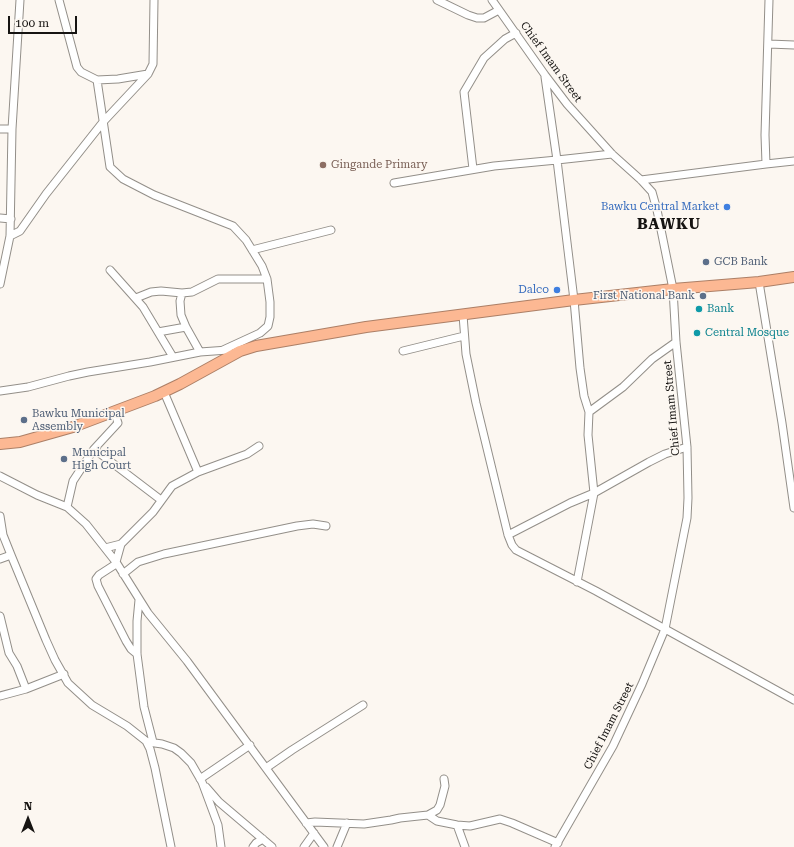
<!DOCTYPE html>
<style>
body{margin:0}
#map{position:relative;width:794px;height:847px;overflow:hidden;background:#fcf7f1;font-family:"Roboto Serif",serif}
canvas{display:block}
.north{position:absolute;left:8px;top:799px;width:40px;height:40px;-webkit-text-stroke:3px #fcf7f1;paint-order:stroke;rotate:0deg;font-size:11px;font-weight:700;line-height:16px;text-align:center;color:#161412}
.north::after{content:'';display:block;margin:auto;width:14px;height:18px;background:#161412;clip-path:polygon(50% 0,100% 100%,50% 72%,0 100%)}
.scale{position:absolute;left:8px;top:16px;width:69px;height:18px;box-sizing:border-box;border:2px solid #161412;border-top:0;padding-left:5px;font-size:12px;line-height:14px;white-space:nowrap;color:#161412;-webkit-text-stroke:3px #fcf7f1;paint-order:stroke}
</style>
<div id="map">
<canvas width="794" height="847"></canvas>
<div class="north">N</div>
<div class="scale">100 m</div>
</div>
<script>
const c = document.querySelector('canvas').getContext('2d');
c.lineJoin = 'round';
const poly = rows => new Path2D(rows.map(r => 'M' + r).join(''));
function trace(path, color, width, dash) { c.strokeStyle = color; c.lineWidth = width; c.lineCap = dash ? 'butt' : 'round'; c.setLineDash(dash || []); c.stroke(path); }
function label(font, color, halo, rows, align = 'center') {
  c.font = font + ' "Roboto Serif",serif'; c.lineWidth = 3; c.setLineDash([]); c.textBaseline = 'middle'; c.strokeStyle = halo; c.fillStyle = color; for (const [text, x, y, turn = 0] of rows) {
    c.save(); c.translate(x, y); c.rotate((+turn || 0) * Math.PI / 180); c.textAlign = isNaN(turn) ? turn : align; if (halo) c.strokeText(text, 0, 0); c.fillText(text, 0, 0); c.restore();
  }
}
const minor = poly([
 [59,0,77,67,81,72,97,80,118,79,148,74,153,64,154,0],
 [437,0,468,15,477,18,484,18,499,10],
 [492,0,545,75,567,104,612,154,641,180,652,192,657,210,673,289,676,342,687,447,688,498,687,518,665,629,642,684,613,746,555,847],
 [769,44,794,45],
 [97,80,110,167,123,179,154,195,233,226,246,240,262,266,267,279,270,302,270,317,268,326,260,333,223,350],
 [0,129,12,129],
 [766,164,794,161],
 [473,169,464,92,484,58,505,39,516,33],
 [641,180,766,164,765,135,769,0],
 [394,183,494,166,557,160,545,77],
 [0,218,11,219],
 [10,236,20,231,46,194,103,122,148,74],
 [252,250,331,230],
 [110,270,143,307,173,357],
 [759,282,782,423,794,508],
 [0,284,10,236,12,129,20,0],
 [182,293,180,301,181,315,186,327,200,352],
 [136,298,151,292,161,291,182,293,192,292,218,279,267,279],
 [463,315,466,354,476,403,508,535,512,545,516,550,596,591,794,700],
 [158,332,186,327],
 [403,351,464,336],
 [0,391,28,387,69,376,88,372,150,362,200,352,228,350],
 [164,392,198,472],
 [589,412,584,396,580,368,574,300,557,160,612,154],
 [94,449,161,500],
 [0,476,37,495,67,507,86,524,116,562,148,613,187,661,324,847],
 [67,507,73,481,94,449,118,423,114,411],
 [0,516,3,535,11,555,46,640,55,660,68,683,92,705,127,726,146,741,150,749,155,768,171,847],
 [508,535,570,503,594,493,588,435,589,412,623,387,652,359,676,342],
 [121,544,153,512,172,486,198,472,247,454,259,446],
 [105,548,121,544,116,562],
 [0,559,11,555],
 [116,564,99,575,96,579,98,586,126,641,131,649,137,654],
 [123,574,138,562,164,554,297,526,313,524,326,526],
 [577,582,594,493,649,462,665,454,687,447],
 [139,600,137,621,137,654,144,707,153,742],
 [0,616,9,653,17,666,26,689,64,674],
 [0,696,26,689],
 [148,742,162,744,174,748,181,753,191,763,202,782,218,825,221,847],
 [266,768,292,750,363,705],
 [200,779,250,745],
 [206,787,219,802,272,847],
 [428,815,437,821,457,825,470,826,500,819,512,823,558,843],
 [306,823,315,822,364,824,391,820,400,818,428,815,437,810,440,805,445,786,444,779],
 [457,825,465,847],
 [253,847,256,843,263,839],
 [304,847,314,833],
 [337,847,347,823]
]);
const highway = poly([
 [0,444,20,442,73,427,155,396,180,384,240,351,256,346,366,327,574,300,673,289,759,282,794,277]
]);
trace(minor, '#938f89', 9);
trace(highway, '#ac7f66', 12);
trace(minor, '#fff', 7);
trace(highway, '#fcb893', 10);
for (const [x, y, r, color] of [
 [323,165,4,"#8d6e63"],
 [727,207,4,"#3f7fe0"],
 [706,262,4,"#5c6f8a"],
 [557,290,4,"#3f7fe0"],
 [703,296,4,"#5c6f8a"],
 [699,309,4,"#0f9aa8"],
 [697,333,4,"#0f9aa8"],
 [24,420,4,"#5c6f8a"],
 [64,459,4,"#5c6f8a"]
]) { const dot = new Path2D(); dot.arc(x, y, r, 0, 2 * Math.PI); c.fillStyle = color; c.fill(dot); trace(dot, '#fcf7f1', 1.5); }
label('11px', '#161412', '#fcf7f1', [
 ["Chief Imam Street",551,62,54],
 ["Chief Imam Street",672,408,-95],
 ["Chief Imam Street",609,726,-63]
]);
label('11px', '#785e54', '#fcf7f1', [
 ["Gingande Primary",331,165]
], 'left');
label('11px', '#366cbe', '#fcf7f1', [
 ["Bawku Central Market",719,207],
 ["Dalco",549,290]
], 'right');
label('11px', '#4e5e75', '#fcf7f1', [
 ["GCB Bank",714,262],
 ["First National Bank",695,296,"right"],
 ["Bawku Municipal",32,414],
 ["Assembly",32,427],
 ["Municipal",72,453],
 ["High Court",72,466]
], 'left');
label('11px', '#0d838f', '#fcf7f1', [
 ["Bank",707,309],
 ["Central Mosque",705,333]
], 'left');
c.letterSpacing = '1px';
label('bold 15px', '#161412', '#fcf7f1', [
 ["BAWKU",669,225]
]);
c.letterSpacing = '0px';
</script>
